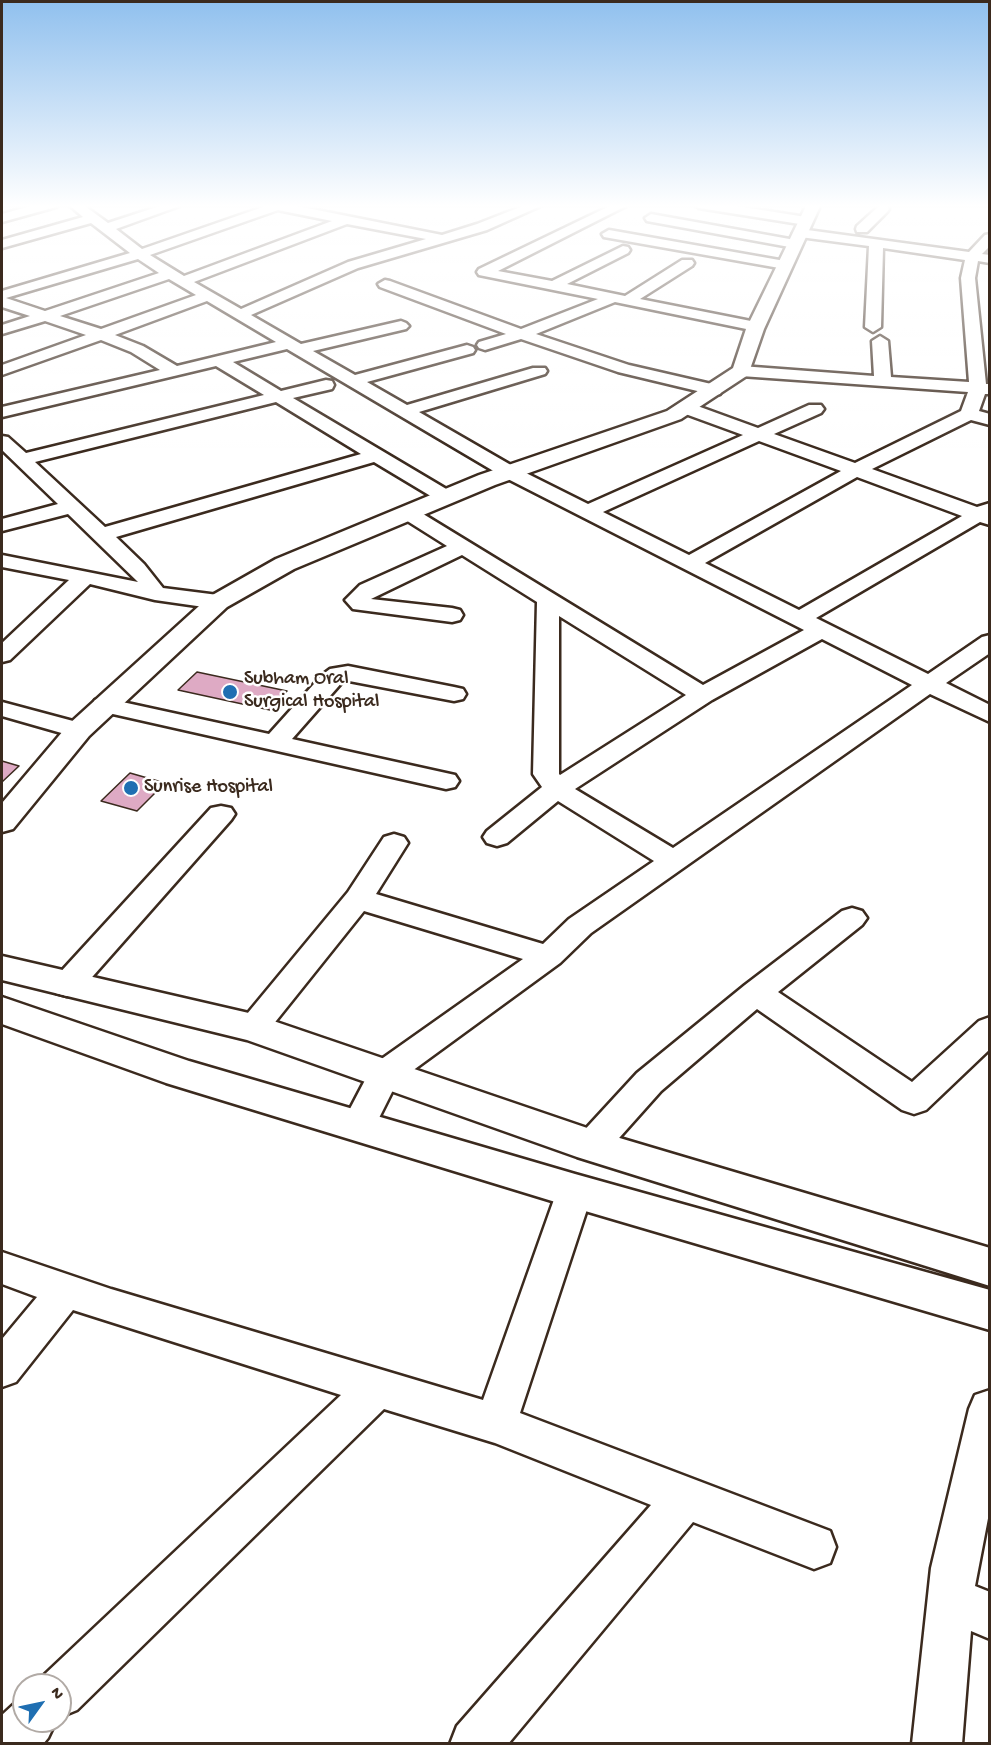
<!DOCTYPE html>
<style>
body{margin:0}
#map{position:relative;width:991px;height:1745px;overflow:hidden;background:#fff;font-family:"Gochi Hand",sans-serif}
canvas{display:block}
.frame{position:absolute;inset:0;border:3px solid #3b2a1e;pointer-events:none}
.north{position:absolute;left:12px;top:1673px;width:60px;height:60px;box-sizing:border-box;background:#fff;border:2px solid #b1aaa5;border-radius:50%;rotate:57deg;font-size:16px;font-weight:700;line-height:24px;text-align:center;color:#3b2a1e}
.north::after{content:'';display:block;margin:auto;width:21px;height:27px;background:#1f6fb2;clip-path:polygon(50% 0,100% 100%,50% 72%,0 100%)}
</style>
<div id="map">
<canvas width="991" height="1745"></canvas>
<div class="frame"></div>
<div class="north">N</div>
</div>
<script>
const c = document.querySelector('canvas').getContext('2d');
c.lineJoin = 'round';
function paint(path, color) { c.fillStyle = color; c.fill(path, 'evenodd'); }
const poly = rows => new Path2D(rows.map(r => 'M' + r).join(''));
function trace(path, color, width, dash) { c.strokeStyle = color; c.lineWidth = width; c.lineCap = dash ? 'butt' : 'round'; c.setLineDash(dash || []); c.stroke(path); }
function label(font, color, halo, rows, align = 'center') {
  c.font = font + ' "Gochi Hand",sans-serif'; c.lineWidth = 5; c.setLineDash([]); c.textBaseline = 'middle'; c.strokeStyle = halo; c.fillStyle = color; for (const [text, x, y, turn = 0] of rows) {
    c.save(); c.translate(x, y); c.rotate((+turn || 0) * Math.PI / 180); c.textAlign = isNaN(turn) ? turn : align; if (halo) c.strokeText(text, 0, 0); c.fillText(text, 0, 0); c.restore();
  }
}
const building = poly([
 [197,672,287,691,270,710,178,690,197,672],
 [2,761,19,766,2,782,2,761],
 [130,773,165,783,137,811,101,801,130,773]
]);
paint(building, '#deaac4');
trace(building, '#3b2a1e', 1.5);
const minor = poly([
 [38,204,58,204,56,207,2,222,2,214,38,204],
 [68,204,82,204,108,223,166,204,185,204,116,229,142,249,263,207,261,204,287,204,442,235,477,224,528,204,545,204,487,230,358,268,251,315,301,344,401,321,406,323,409,326,406,329,313,351,355,375,467,345,473,347,475,350,473,353,367,382,407,405,533,368,545,368,547,371,545,374,419,412,516,468,588,504,743,435,680,412,677,408,680,404,692,404,758,428,809,405,821,405,824,409,821,413,774,434,855,463,961,411,968,392,741,376,733,371,741,366,874,376,872,341,880,336,888,341,891,377,969,382,961,278,965,260,883,248,881,327,873,332,865,327,869,246,800,237,793,233,800,229,969,252,985,235,990,234,990,246,982,254,990,255,990,263,978,261,975,278,986,384,990,384,990,394,985,394,979,411,990,414,990,425,971,420,872,469,977,507,990,503,990,525,980,522,816,618,928,674,982,637,990,635,990,653,946,683,990,705,990,722,930,694,591,933,560,963,397,1082,370,1136,358,1140,346,1136,341,1126,373,1065,523,959,364,911,264,1036,253,1040,242,1036,237,1028,242,1020,348,892,384,837,394,834,404,837,408,843,376,894,543,944,569,919,654,861,558,801,507,843,497,846,487,843,483,837,487,831,542,787,533,774,537,602,462,555,371,599,452,608,460,610,463,615,460,620,452,622,353,609,345,600,360,585,447,546,401,517,398,513,401,509,415,509,703,685,804,630,502,476,287,349,233,362,281,391,326,380,332,381,334,385,332,389,293,398,453,493,456,497,453,501,439,501,374,462,116,537,144,564,163,588,218,595,226,597,229,602,226,607,218,609,155,600,90,584,10,660,2,662,2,643,69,580,2,567,2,555,138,582,68,514,2,531,2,519,58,504,2,450,2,436,8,437,26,453,264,395,216,366,2,417,2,407,160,370,131,352,101,340,2,375,2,365,86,335,45,321,2,334,2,325,30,316,2,307,2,291,130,253,91,223,2,248,2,240,83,217,68,204],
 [278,210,332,221,184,276,150,255,278,210],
 [347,224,426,239,348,262,241,309,194,282,347,224],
 [138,259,159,273,45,311,6,298,138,259],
 [169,279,196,295,101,329,60,316,169,279],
 [207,301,276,342,177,366,143,346,115,335,207,301],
 [276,402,361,454,105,527,35,462,276,402],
 [759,441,841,471,689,555,603,512,759,441],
 [857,477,962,516,799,610,705,563,857,477],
 [559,616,686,695,560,775,559,774,559,616],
 [822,639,912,685,673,848,575,789,712,700,822,639],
 [614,204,630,204,498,271,552,281,623,246,628,247,630,250,628,253,567,284,625,296,682,260,692,260,694,263,692,266,640,299,761,323,764,326,761,329,756,331,615,302,536,334,629,365,720,386,722,390,720,394,714,395,618,372,521,339,485,350,479,348,477,345,479,342,506,334,380,287,378,284,385,280,390,281,521,329,598,299,479,275,477,272,479,269,614,204],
 [693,204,724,204,806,217,812,221,806,225,699,208,693,204],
 [883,205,887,206,889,209,887,212,867,232,857,232,856,229,857,226,879,206,883,205],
 [651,214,795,240,802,244,795,248,647,221,645,218,651,214],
 [609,230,785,261,792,265,785,269,604,237,602,234,609,230],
 [348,666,454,687,463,689,466,694,463,699,454,701,344,680,292,739,455,775,459,781,455,787,446,789,104,712,95,710,92,705,95,700,104,698,269,734,322,675,330,669,348,666],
 [2,702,88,725,92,730,88,735,79,738,2,716,2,702],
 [221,806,231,808,235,814,231,820,78,993,67,996,56,993,51,985,56,977,211,808,221,806],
 [852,908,862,911,867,918,862,925,778,992,912,1082,979,1021,990,1017,990,1049,926,1110,914,1114,902,1110,757,1009,661,1091,603,1156,591,1160,579,1156,573,1146,579,1136,637,1073,745,985,842,911,852,908],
 [575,1176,588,1181,593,1191,520,1413,830,1531,836,1547,830,1563,814,1569,693,1522,508,1744,450,1744,457,1726,651,1505,495,1443,384,1409,77,1710,60,1717,60,1685,39,1685,43,1676,341,1395,73,1310,16,1382,2,1387,2,1339,37,1297,2,1284,2,1252,111,1289,483,1400,557,1191,562,1181,575,1176],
 [990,1390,990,1508,975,1586,990,1592,990,1639,971,1631,962,1744,912,1744,931,1568,969,1409,975,1395,990,1390],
 [24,1699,24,1721,56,1721,48,1738,43,1744,2,1744,2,1715,14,1704,24,1699]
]);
const tertiary = poly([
 [2,956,253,1014,596,1131,990,1248,990,1286,577,1157,247,1040,2,980,2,956],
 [2,997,189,1061,575,1174,990,1290,990,1330,575,1208,166,1083,2,1024,2,997]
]);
const secondary = poly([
 [807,204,821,204,764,329,748,375,681,419,495,485,294,569,227,607,89,736,13,829,2,832,2,803,69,724,209,597,276,559,479,475,667,411,733,368,746,329,807,204]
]);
trace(minor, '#3b2a1e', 5);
trace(tertiary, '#3b2a1e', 5);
trace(secondary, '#3b2a1e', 5);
paint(minor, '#fff');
paint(tertiary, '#fff');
paint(secondary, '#fff');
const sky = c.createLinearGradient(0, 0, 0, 448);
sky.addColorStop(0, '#90c0ee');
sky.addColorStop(0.46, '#fff');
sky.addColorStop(1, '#ffffff00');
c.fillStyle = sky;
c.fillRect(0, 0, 991, 448);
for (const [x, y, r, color] of [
 [230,692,8,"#1f6fb2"],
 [131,788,8,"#1f6fb2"]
]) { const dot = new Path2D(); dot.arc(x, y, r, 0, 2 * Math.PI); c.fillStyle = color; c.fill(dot); trace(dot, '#fff', 2); }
label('20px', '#3b2a1e', '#fff', [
 ["Subham Oral",244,680],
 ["Surgical Hospital",244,703],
 ["Sunrise Hospital",144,788]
], 'left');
</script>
